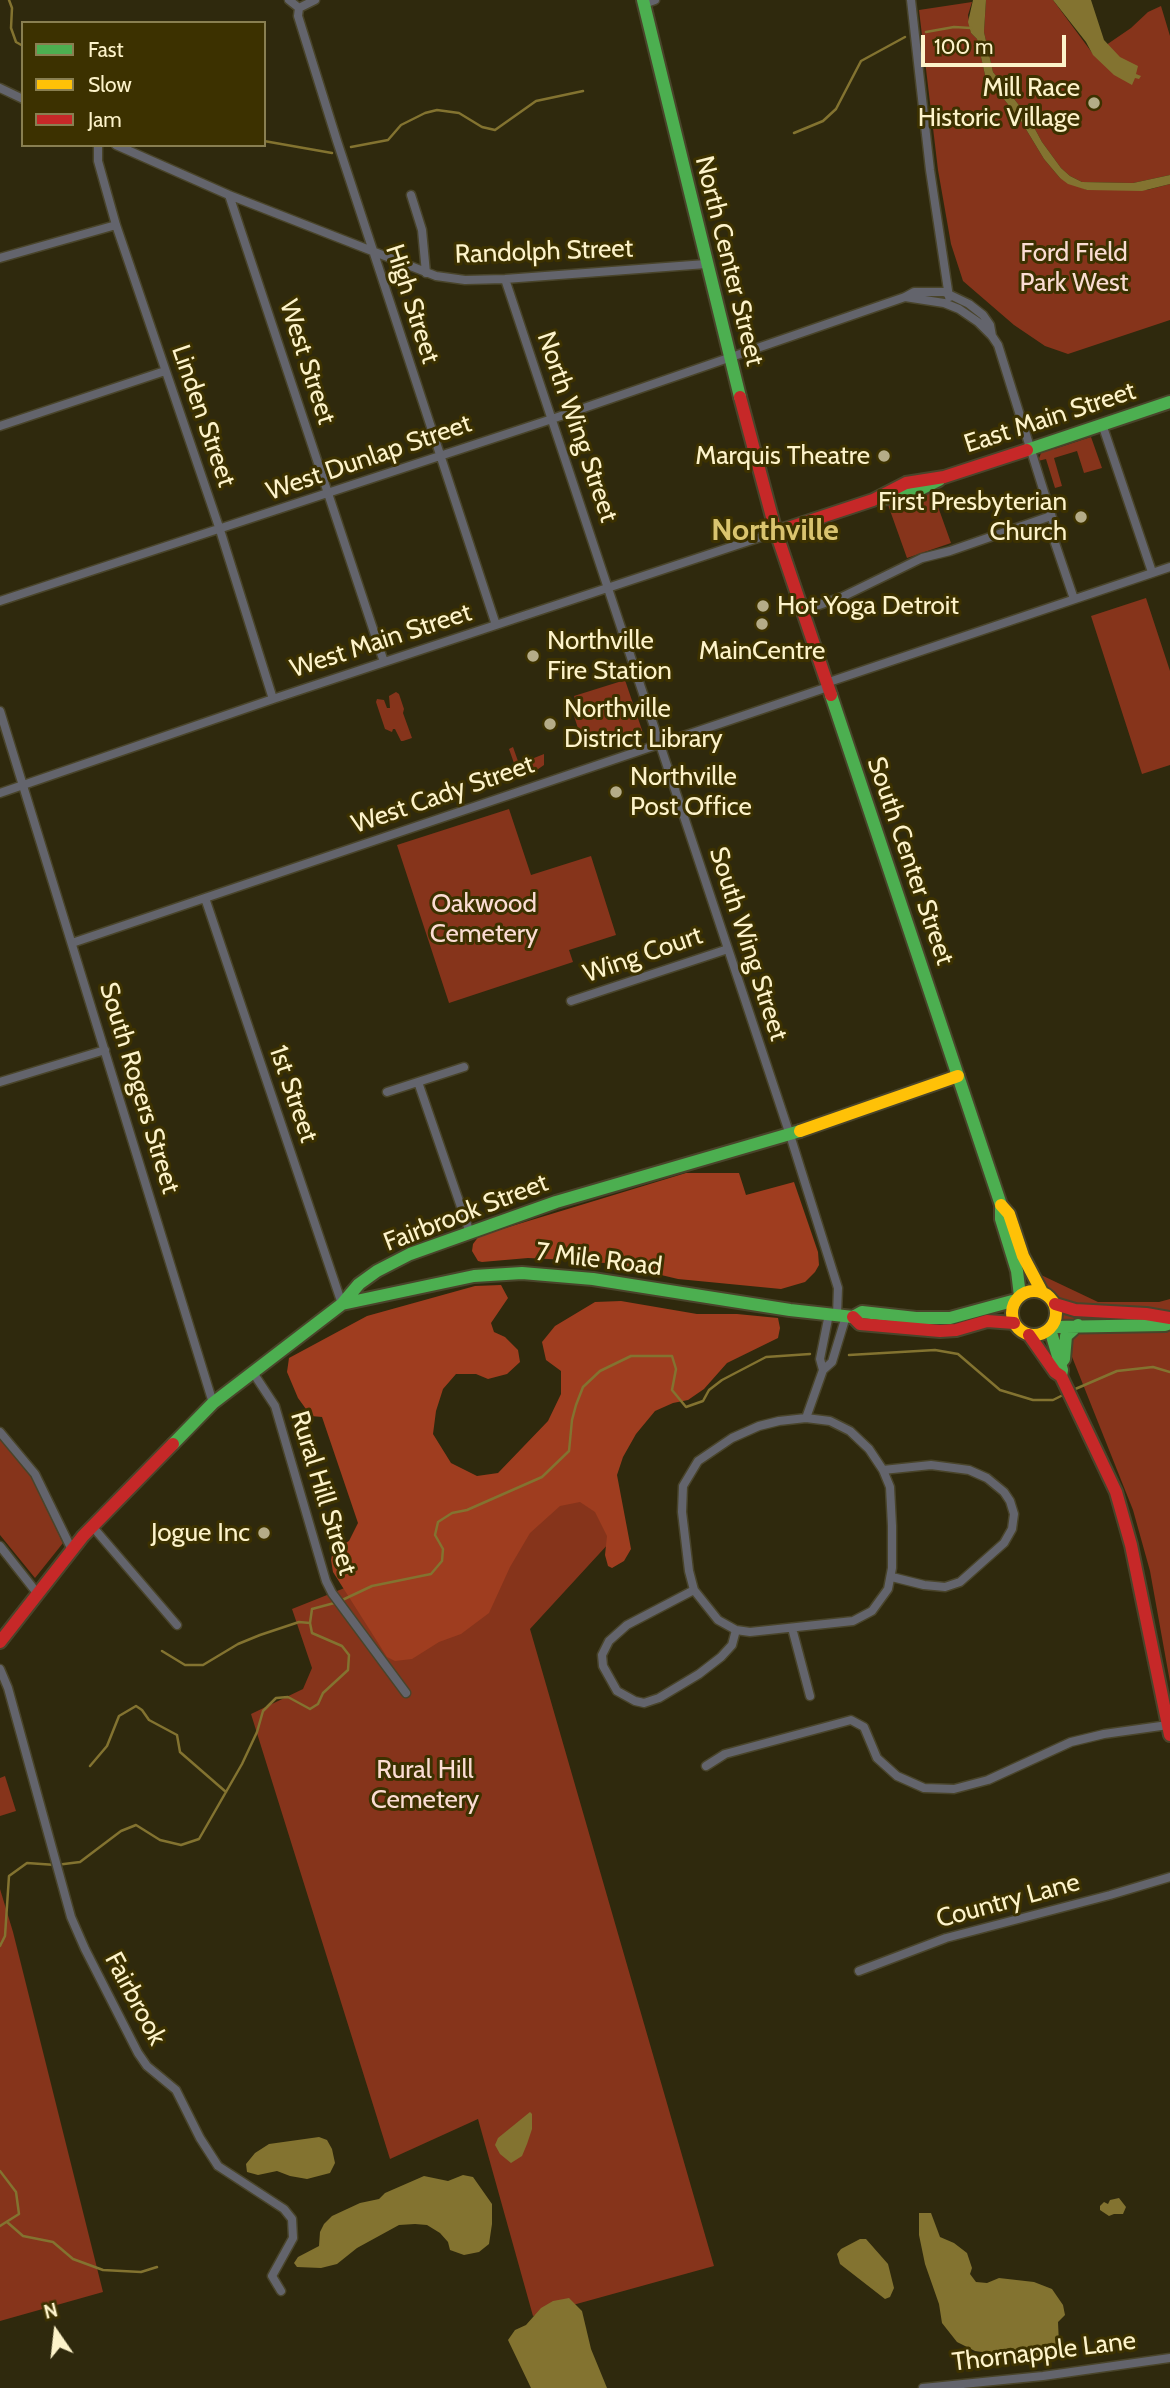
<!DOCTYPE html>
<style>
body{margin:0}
#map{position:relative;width:1170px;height:2388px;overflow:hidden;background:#2f290d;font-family:Cabin,sans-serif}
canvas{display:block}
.legend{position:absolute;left:21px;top:21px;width:245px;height:126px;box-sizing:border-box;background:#3c3100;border:2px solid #897f51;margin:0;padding:9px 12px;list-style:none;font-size:21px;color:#fdf3ca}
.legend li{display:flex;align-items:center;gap:14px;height:35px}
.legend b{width:35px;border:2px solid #897f51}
.north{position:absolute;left:21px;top:2297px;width:70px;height:70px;-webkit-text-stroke:5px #3c3100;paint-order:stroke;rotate:346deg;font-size:19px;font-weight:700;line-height:28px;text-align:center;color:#fdf3ca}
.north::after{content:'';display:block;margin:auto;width:24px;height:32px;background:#fdf3ca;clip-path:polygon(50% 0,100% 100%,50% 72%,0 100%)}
.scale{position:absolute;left:921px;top:35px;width:145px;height:32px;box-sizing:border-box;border:4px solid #fdf3ca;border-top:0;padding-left:9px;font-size:21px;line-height:24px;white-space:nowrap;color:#fdf3ca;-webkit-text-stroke:5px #3c3100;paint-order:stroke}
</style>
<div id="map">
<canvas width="1170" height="2388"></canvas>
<ul class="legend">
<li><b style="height:9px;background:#4caf50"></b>Fast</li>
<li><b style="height:9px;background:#ffc107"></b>Slow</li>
<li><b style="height:9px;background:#c62828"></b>Jam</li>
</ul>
<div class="north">N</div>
<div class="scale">100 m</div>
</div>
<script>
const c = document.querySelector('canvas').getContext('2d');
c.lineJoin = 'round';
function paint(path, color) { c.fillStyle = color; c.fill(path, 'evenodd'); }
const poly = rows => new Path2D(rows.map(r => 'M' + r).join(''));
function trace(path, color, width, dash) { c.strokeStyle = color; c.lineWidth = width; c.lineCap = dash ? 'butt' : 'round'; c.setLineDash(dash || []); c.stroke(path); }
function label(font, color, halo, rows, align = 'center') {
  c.font = font + ' Cabin,sans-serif'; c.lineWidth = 6; c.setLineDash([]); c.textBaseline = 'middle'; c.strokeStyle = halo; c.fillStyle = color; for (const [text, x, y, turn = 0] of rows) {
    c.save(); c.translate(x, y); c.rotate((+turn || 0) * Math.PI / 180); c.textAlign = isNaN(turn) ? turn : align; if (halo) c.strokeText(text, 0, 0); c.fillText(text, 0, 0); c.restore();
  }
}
paint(poly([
 [986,0,1053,0,1093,54,1131,28,1148,12,1161,6,1170,36,1170,175,1133,183,1082,182,1070,176,1061,168,1042,142,1029,118,993,72,984,32],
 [972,2,968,15,971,33,977,39,985,75,1021,121,1044,159,1060,178,1087,190,1147,190,1170,184,1170,320,1068,354,1045,346,1014,325,963,281,951,244,938,170,919,10],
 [1091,437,1102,468,1084,473,1077,451,1054,458,1062,486,1055,488,1046,459,1038,461,1041,453,1047,447,1054,449],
 [931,487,951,543,907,558,887,502],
 [1146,598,1170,671,1170,765,1142,774,1091,616],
 [625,680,643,733,585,750,574,716,580,714,574,696],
 [396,692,399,694,404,709,403,713,412,738,403,741,401,741,395,729,393,729,392,732,385,729,376,702,377,699,384,700,387,708,390,708,389,696],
 [513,747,519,764,544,754,544,765,534,772,520,771,515,766,509,749],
 [509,809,531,875,591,856,616,935,569,950,573,962,449,1003,397,845],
 [1039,1274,1098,1302,1159,1302,1170,1299,1170,1682,1150,1571,1133,1510],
 [0,1439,28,1470,63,1543,35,1578,0,1535],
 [585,1457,610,1542,530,1629,714,2266,533,2316,478,2119,390,2159,251,1714,303,1689,312,1668,292,1609,382,1573],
 [5,1776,16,1811,0,1816,0,1778],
 [0,1889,13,1932,103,2292,0,2321]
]), '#86341b');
paint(poly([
 [686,1173,739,1173,746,1195,794,1182,818,1252,819,1265,815,1272,805,1282,781,1289,678,1279,619,1265,589,1261,528,1258,482,1262,478,1261,472,1251,473,1244,479,1236],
 [501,1285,508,1298,491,1323,494,1332,505,1337,518,1350,520,1362,507,1374,488,1379,476,1374,456,1374,443,1389,436,1411,433,1434,451,1463,477,1476,498,1473,548,1421,561,1394,561,1371,546,1360,542,1342,555,1326,595,1302,621,1301,697,1314,737,1314,778,1318,780,1328,778,1338,727,1363,704,1389,688,1400,673,1403,655,1411,636,1434,623,1457,617,1475,631,1549,624,1561,612,1568,608,1566,605,1555,607,1536,595,1512,580,1502,560,1506,530,1533,510,1567,489,1613,461,1634,439,1642,412,1659,395,1661,387,1657,333,1572,331,1560,333,1550,349,1541,358,1523,322,1417,311,1416,298,1398,287,1372,289,1358,367,1316,475,1286]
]), '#9f3d1f');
paint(poly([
 [973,0,986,0,984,32,993,72,1029,118,1042,142,1061,168,1070,176,1082,182,1133,183,1170,175,1170,184,1142,191,1087,190,1068,184,1060,178,1044,159,1021,121,985,75,977,39,971,33,968,22],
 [1053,0,1091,0,1104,40,1120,57,1138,66,1136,74,1141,76,1139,79,1135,78,1132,85,1114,75,1093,55,1086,42],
 [530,2112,532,2114,532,2129,527,2144,522,2156,511,2163,500,2154,495,2145,498,2138],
 [319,2137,327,2140,332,2149,335,2163,330,2173,307,2179,290,2176,277,2171,258,2175,247,2172,246,2164,255,2153,269,2144],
 [463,2175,473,2177,492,2204,492,2224,489,2244,479,2252,464,2255,450,2250,448,2242,440,2233,427,2225,415,2224,399,2225,357,2248,337,2264,321,2268,297,2267,294,2263,298,2257,319,2246,320,2232,324,2224,332,2216,360,2203,379,2199,385,2193,424,2176,448,2181],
 [1119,2198,1126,2207,1123,2214,1114,2214,1109,2216,1100,2210,1100,2206,1104,2202,1108,2204,1110,2200],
 [919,2213,931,2213,940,2237,954,2243,967,2253,972,2268,970,2274,976,2282,987,2283,999,2278,1034,2282,1052,2289,1063,2305,1065,2315,1058,2322,1059,2344,1047,2355,1024,2358,975,2351,957,2342,942,2323,939,2304,925,2264,919,2235],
 [860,2239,866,2239,888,2264,894,2288,890,2297,885,2299,840,2264,837,2254,841,2249],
 [569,2298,582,2311,591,2349,607,2388,531,2388,508,2340,515,2330,526,2325,541,2308,553,2301]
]), '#837330');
trace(poly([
 [9,0,12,8,11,28,16,42,23,46],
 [926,32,954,27,971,28],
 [794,133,823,121,836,109,861,61,905,37],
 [264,141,332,153],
 [351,147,388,140,401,125,425,113,437,110,459,113,482,127,495,130,536,101,583,91],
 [849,1355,935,1350,958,1354,1000,1390,1033,1400,1053,1400,1063,1395],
 [1073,1390,1117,1371,1153,1367,1170,1372],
 [162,1651,185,1665,203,1665,238,1644,260,1635,299,1622,310,1623],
 [90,1766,107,1746,119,1716,136,1706,142,1710,149,1720,177,1735,180,1752,226,1792],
 [0,1946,5,1936,9,1876,27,1863,56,1865,80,1862,121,1831,136,1825,160,1840,181,1845,199,1839,242,1764,257,1732,263,1711,276,1698,288,1697,310,1709,318,1704,323,1693,348,1670,349,1655,342,1646,312,1633,310,1623,312,1609,338,1602,372,1586,431,1574,442,1561,443,1549,435,1535,438,1522,452,1513,467,1510,542,1477,569,1451,572,1420,576,1405,583,1387,600,1371,631,1356,672,1356,676,1369,672,1390,686,1407,703,1401,709,1390,722,1380,766,1357,810,1354],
 [0,2171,16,2192,19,2214,0,2226],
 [7,2222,23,2236,53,2242,73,2259,103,2270,141,2272,157,2267]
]), '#837330', 2.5);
const street = poly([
 [289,0,299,8,298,16,337,141,496,625],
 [911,0,930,170,949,297],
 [644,4,655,0],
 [299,8,315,0],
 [0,88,23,99],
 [98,145,98,161,116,225,220,530,273,699],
 [116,145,229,195,436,276,465,280,505,279,706,264],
 [229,195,384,662],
 [411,195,422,230,426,273],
 [0,258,116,225],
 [505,279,790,1135,838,1288,837,1315],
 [905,297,944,303,959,309,978,322,992,336,998,345,1054,524,1055,543,1074,599],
 [1102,424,1152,572],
 [0,426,165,371],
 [0,601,552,419,905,297,914,292,944,292,969,304,983,315,990,325,992,336],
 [802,611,842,597,922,558,950,551,1051,516],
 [826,683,1170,567],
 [0,711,213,1403],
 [0,793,273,699,776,532],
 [205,898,342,1304],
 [72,943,828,687],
 [571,1001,728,949],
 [0,1082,105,1050],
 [418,1082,470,1233],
 [387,1092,464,1067],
 [829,1314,820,1359,823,1370,832,1362,846,1316],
 [252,1371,275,1406,326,1581,332,1593,406,1693],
 [806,1418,830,1421,850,1431,869,1449,883,1470,890,1487,892,1526,892,1568,888,1589,872,1611,853,1621,750,1632,736,1630,718,1620,694,1590,689,1571,682,1512,683,1486,698,1461,732,1438,759,1426,779,1421,806,1418,823,1370],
 [0,1432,35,1474,72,1550],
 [883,1470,931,1465,969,1470,987,1478,1004,1492,1010,1501,1014,1514,1012,1529,1004,1543,960,1582,945,1587,924,1585,892,1577],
 [92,1526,177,1625],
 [0,1546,37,1593],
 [694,1590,627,1625,609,1641,602,1655,603,1666,617,1691,635,1701,644,1703,659,1698,699,1674,721,1657,732,1645,736,1630],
 [792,1628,810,1696],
 [0,1669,8,1688,71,1917,85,1949,138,2053,147,2066,176,2090,200,2138,218,2166,284,2209,292,2219,293,2238,272,2276,281,2291],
 [706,1766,725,1754,851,1720,864,1727,877,1758,897,1776,924,1788,954,1789,988,1780,1071,1742,1104,1734,1168,1725],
 [859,1971,946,1938,1110,1895,1170,1877],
 [923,2388,1043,2376,1170,2358]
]);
const fast = poly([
 [643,0,740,397],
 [1027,450,1170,402],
 [881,499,911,494,939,480],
 [831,695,1001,1205,1001,1219,1017,1271,1020,1296],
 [342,1304,474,1276,522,1273,593,1279,790,1310,853,1317,862,1312,916,1318,950,1318,1016,1300],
 [1052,1327,1165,1325,1170,1323],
 [1050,1329,1062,1370,1061,1376],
 [1060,1364,1064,1359,1066,1336,1078,1325],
 [173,1444,213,1403,342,1304,359,1284,377,1271,410,1254,556,1202,800,1131]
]);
const slow = poly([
 [800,1131,958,1076],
 [1001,1205,1009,1214,1023,1256,1042,1292],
 '1012 1313a22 22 0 1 1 44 0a22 22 0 1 1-44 0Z'
]);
const jam = poly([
 [740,397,776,532,831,695],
 [776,532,873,500,906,483,944,477,1027,450],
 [1055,1304,1075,1310,1146,1314,1170,1318],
 [853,1317,860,1324,940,1331,956,1330,987,1321,1014,1323],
 [1029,1335,1055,1372,1061,1376,1116,1492,1131,1545,1170,1735],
 [0,1642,83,1536,173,1444]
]);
trace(street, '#49442a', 11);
trace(fast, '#49442a', 16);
trace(slow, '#49442a', 16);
trace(jam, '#49442a', 16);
trace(street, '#63646c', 8);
trace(fast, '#4caf50', 12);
trace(slow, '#ffc107', 12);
trace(jam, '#c62828', 12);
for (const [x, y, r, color] of [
 [1094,103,7,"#b5ac88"],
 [884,456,7,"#b5ac88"],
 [1081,517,7,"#b5ac88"],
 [763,606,7,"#b5ac88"],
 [762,624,7,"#b5ac88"],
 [533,656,7,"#b5ac88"],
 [550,724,7,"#b5ac88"],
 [616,792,7,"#b5ac88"],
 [264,1533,7,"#b5ac88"]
]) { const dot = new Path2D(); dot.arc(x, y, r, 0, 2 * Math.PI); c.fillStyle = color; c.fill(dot); trace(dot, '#3c3100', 2.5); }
label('26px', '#fdf3ca', '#3c3100', [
 ["Mill Race",1080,88],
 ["Historic Village",1080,118],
 ["Marquis Theatre",870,456],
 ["First Presbyterian",1067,502],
 ["Church",1067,532],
 ["Hot Yoga Detroit",777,606,"left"],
 ["Northville",547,641,"left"],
 ["Fire Station",547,671,"left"],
 ["MainCentre",762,651,"center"],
 ["Northville",564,709,"left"],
 ["District Library",564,739,"left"],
 ["Northville",630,777,"left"],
 ["Post Office",630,807,"left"],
 ["Jogue Inc",250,1533]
], 'right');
label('26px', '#fdf3ca', '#3c3100', [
 ["Randolph Street",544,252,-2],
 ["North Center Street",729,261,76],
 ["High Street",412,304,72],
 ["West Street",307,362,72],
 ["Linden Street",203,416,71],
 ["East Main Street",1050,418,-18],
 ["North Wing Street",577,427,71],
 ["West Dunlap Street",369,458,-19],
 ["West Main Street",381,641,-18],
 ["West Cady Street",443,795,-19],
 ["South Center Street",910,861,71],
 ["South Wing Street",748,944,72],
 ["Wing Court",643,955,-19],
 ["South Rogers Street",139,1088,73],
 ["1st Street",293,1094,71],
 ["Fairbrook Street",466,1213,-21],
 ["7 Mile Road",599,1260,7],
 ["Rural Hill Street",323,1493,73],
 ["Country Lane",1008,1901,-15],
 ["Fairbrook",135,1999,62],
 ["Thornapple Lane",1044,2352,-7]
]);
label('26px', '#fbdcd3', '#3c3100', [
 ["Ford Field",1074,253],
 ["Park West",1074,283],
 ["Oakwood",484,904],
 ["Cemetery",484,934],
 ["Rural Hill",425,1770],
 ["Cemetery",425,1800]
]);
label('bold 30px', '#dac46f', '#3c3100', [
 ["Northville",775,531]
]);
</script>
